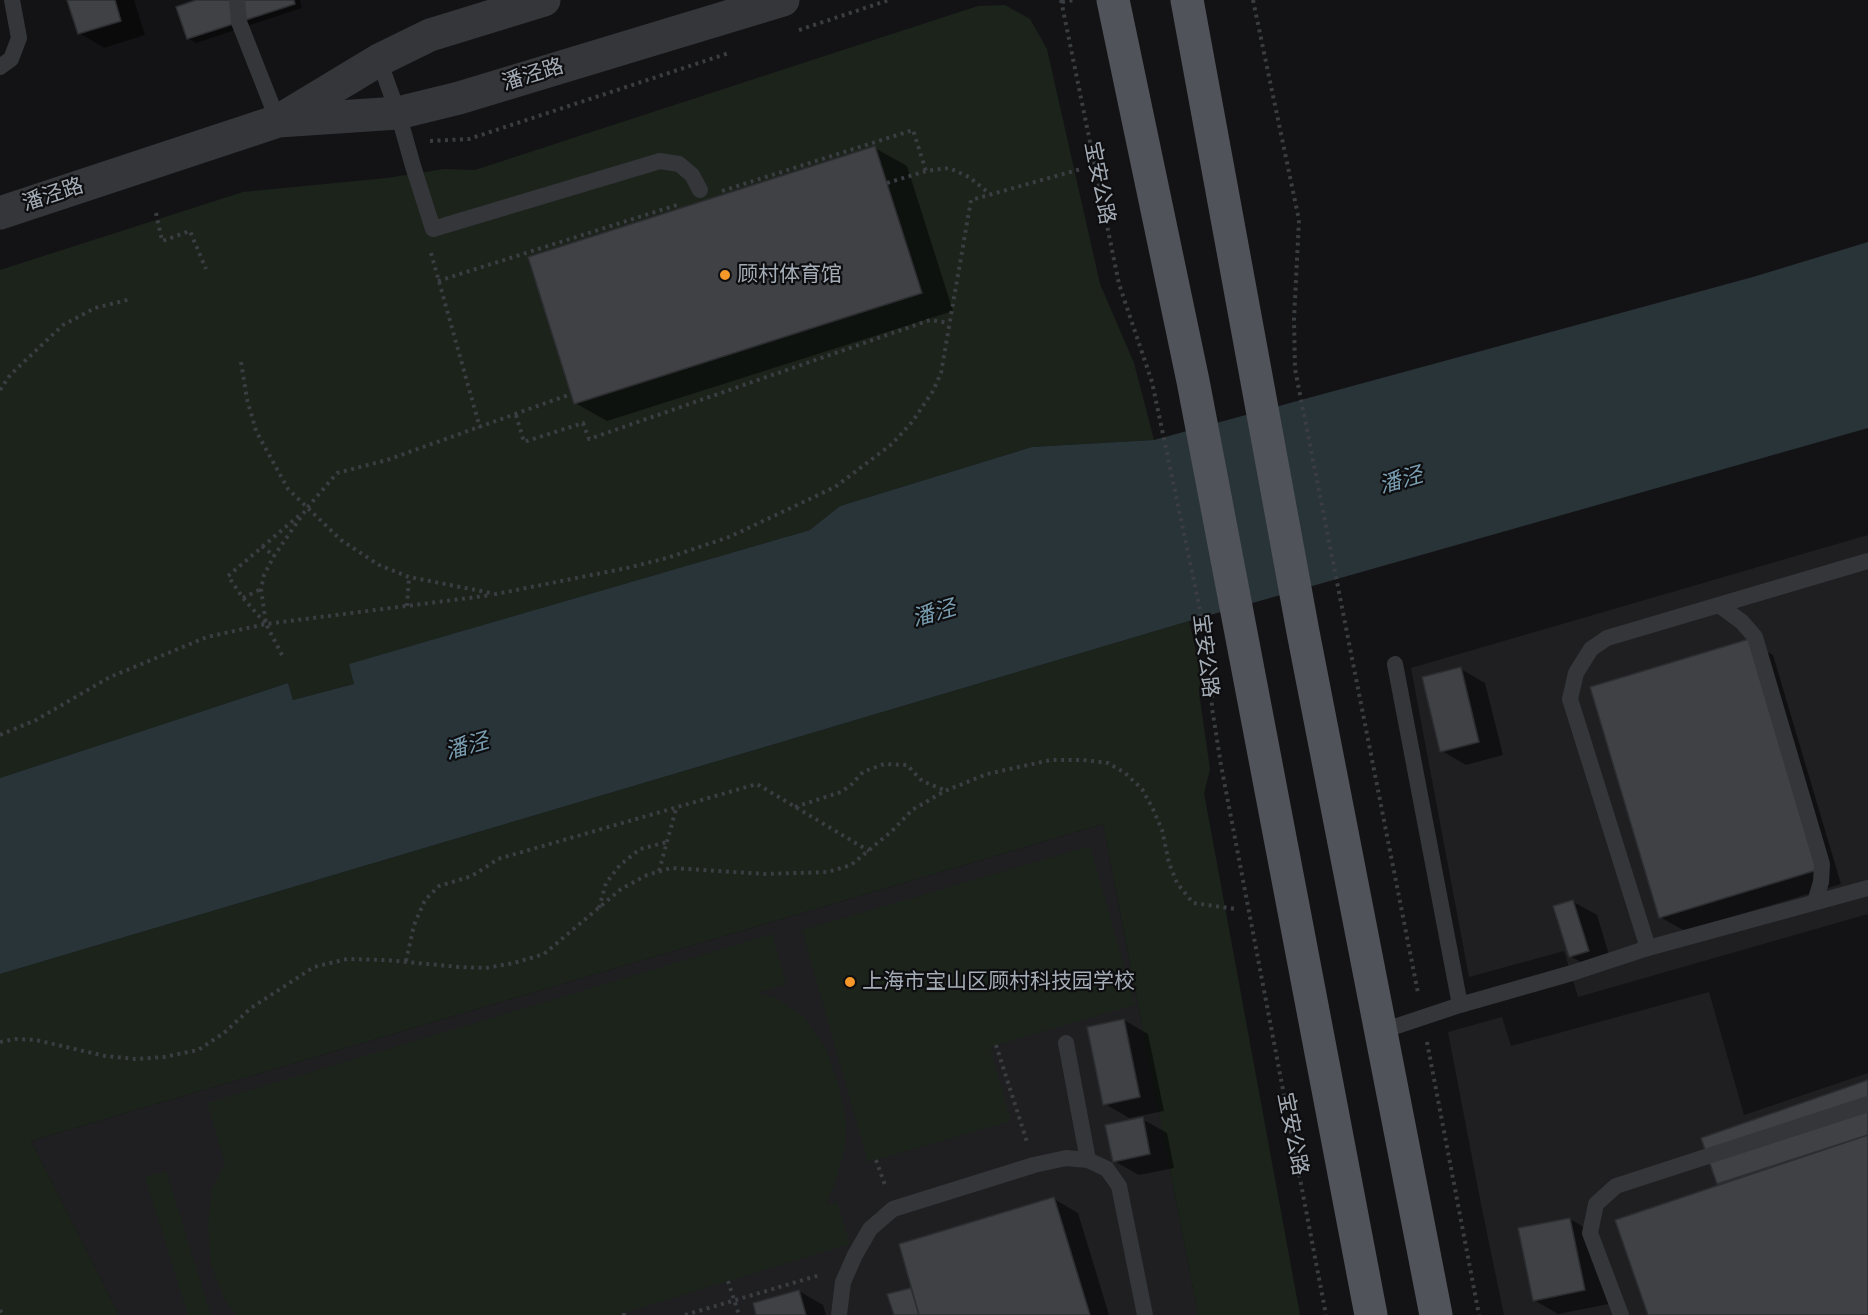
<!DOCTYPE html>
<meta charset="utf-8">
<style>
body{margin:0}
canvas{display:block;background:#131315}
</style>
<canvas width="1868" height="1315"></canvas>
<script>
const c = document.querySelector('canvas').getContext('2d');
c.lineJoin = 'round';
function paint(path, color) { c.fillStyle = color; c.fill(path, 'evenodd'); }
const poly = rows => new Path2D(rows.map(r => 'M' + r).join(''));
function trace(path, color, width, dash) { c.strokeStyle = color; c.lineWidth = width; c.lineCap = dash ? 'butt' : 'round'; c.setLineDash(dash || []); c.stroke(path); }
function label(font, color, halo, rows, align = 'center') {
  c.font = font + ' Karla,"Noto Sans SC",sans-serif'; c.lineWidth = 4.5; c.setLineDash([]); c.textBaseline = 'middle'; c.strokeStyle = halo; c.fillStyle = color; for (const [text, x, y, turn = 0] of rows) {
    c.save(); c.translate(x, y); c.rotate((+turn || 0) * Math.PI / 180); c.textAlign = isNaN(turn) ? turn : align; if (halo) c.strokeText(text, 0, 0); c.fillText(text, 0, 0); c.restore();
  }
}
paint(poly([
 [1868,535,1868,914,1578,997,1564,951,1469,977,1411,668],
 [1103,824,1198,1315,119,1315,31,1141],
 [1709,992,1744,1115,1868,1073,1868,1315,1504,1315,1481,1204,1448,1032,1502,1017,1511,1046]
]), '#1f1f22');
paint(poly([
 [1005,5,1030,19,1047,49,1100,284,1134,363,1154,440,1032,447,840,506,810,530,350,664,354,684,293,700,288,683,0,778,0,270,243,192,387,178,444,169,475,170,978,6],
 [1189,621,1201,672,1199,693,1210,769,1204,793,1300,1315,1198,1315,1103,824,31,1141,119,1315,0,1315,0,974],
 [1090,846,1135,1005,990,1047,1011,1121,868,1162,802,930],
 [772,934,786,984,758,993,778,999,803,1016,825,1047,839,1086,846,1121,845,1148,836,1180,826,1205,837,1202,850,1244,617,1315,236,1315,225,1300,211,1265,208,1224,212,1190,225,1163,207,1103],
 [166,1171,211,1315,188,1315,145,1177]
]), '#1b231b');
paint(poly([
 [1868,242,1868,428,1189,621,0,974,0,778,288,683,293,700,354,684,349,664,810,530,840,506,1032,447,1154,440,1753,277]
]), '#293439');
paint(poly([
 [69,0,134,0,145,35,104,48,79,33],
 [201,0,300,0,302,8,196,43,188,38],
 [875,148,907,166,953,311,607,421,575,403],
 [1748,641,1773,655,1841,884,1685,931,1660,917],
 [1461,669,1485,683,1503,755,1466,765,1442,751],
 [1572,901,1597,915,1612,965,1595,970,1570,956],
 [1124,1020,1148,1034,1164,1111,1129,1118,1105,1104],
 [1868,1082,1868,1315,1650,1315,1719,1185,1703,1139],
 [1142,1119,1167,1133,1174,1168,1139,1175,1114,1161],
 [1054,1199,1078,1213,1109,1315,895,1315,889,1295,912,1289],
 [1570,1219,1594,1233,1609,1304,1558,1314,1534,1300],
 [799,1291,823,1305,826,1315,758,1315]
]), '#0007');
const building = poly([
 [67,0,115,0,121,21,78,34,67,0],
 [196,0,294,0,295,4,187,39,176,7,196,0],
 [875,146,922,293,574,404,528,257,875,146],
 [1749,639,1817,870,1659,918,1590,687,1749,639],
 [1461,667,1479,742,1440,752,1422,677,1461,667],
 [1573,900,1589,951,1569,957,1553,906,1573,900],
 [1124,1019,1140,1097,1103,1105,1087,1027,1124,1019],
 [1868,1080,1868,1135,1717,1184,1701,1138,1868,1080],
 [1143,1117,1150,1154,1113,1162,1105,1125,1143,1117],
 [1868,1135,1868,1315,1648,1315,1615,1220,1868,1135],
 [1054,1197,1090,1315,919,1315,899,1244,1054,1197],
 [1570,1218,1585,1290,1533,1301,1518,1228,1570,1218],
 [911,1288,919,1315,894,1315,887,1294,911,1288],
 [799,1290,806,1315,756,1315,753,1303,799,1290]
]);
paint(building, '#3f4145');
trace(building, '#2d2e31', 1.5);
trace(poly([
 [1061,0,1119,284,1152,382,1210,657,1212,708,1221,765,1326,1315],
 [1253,0,1299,220,1294,319,1295,369,1418,993],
 [1062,2,1074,0],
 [799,30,889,0],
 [430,141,469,139,729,53],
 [887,183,926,171,949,168,969,177,990,194],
 [722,191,913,130,926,171],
 [156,213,162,241,190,231,206,269],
 [431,253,480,428],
 [438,281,680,204],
 [241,362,247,399,256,431,288,489,341,540,379,565,409,577,496,594,627,568,667,558,729,537,759,523,835,487,892,444,912,422,933,391,941,373,971,200,1081,169],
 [0,390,10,375,63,325,95,308,131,299],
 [516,415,524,442,583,423,589,439,930,320,949,323],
 [262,546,274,556],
 [243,598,261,589],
 [407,606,409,577],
 [265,623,243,598,228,576,302,513],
 [282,655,266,624,261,589,264,575,274,556,307,508,337,473,387,460,571,394],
 [0,735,36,720,110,677,207,637,266,624,492,595],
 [795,807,841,792,852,784,863,772,884,764,907,765,922,781,944,790],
 [659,871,676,809],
 [599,908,606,883,620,865,640,849,667,842],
 [406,961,414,925,425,900,439,886,472,876,498,859,757,784,869,851],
 [0,1042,15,1039,36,1040,105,1056,135,1059,164,1057,198,1050,224,1033,251,1008,314,967,347,959,385,960,460,967,486,968,514,963,544,954,621,889,647,875,671,868,766,874,828,872,851,865,892,831,912,810,945,791,987,774,1051,760,1083,760,1108,763,1125,773,1142,789,1153,809,1162,830,1169,863,1177,883,1193,903,1236,909],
 [1427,1042,1479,1315],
 [996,1045,1027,1142],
 [876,1160,886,1188],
 [728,1281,739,1315],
 [0,1310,3,1315],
 [624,1313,624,1315],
 [685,1315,820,1275]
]), '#3a3d41', 4, [3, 4.5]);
trace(poly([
 [237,0,239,22,278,121],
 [379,60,398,113,413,166,433,229,660,161,679,164,692,175,700,190],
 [0,67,11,59,19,38,12,0],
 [1719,605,1742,622,1755,637,1822,864,1821,882,1815,902],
 [1395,664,1460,1005],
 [1648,948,1570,699,1576,673,1591,649,1607,638,1868,561],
 [1382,1031,1460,1005,1572,973,1648,948,1868,888],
 [1066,1043,1088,1160],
 [839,1315,843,1282,855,1255,870,1229,893,1209,1034,1165,1066,1158,1088,1160,1107,1169,1119,1186,1145,1315],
 [1621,1315,1590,1233,1596,1204,1616,1186,1868,1104]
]), '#34363a', 16);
trace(poly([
 [544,0,430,35,379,60,278,121,398,113,459,98,783,0],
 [0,213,278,121]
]), '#34363a', 33);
trace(poly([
 [1113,0,1193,381,1371,1315],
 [1187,0,1303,632,1436,1315]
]), '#505359', 33);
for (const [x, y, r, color] of [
 [725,275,6,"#f6972a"],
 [850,982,6,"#f6972a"]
]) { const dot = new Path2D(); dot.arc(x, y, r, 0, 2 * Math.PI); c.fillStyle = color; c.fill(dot); trace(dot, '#0e0e10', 2); }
label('21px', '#a4acb6', '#0e0e10', [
 ["潘泾路",533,75,-17],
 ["宝安公路",1099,183,79],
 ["潘泾路",53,195,-18],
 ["宝安公路",1205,656,83],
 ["宝安公路",1292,1134,79]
]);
label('21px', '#a4acb6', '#0e0e10', [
 ["顾村体育馆",737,275],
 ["上海市宝山区顾村科技园学校",862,982]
], 'left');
label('italic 22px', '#7a9fb2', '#0e0e10', [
 ["潘泾",1401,481,-16],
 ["潘泾",934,614,-16],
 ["潘泾",467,747,-16]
]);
</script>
